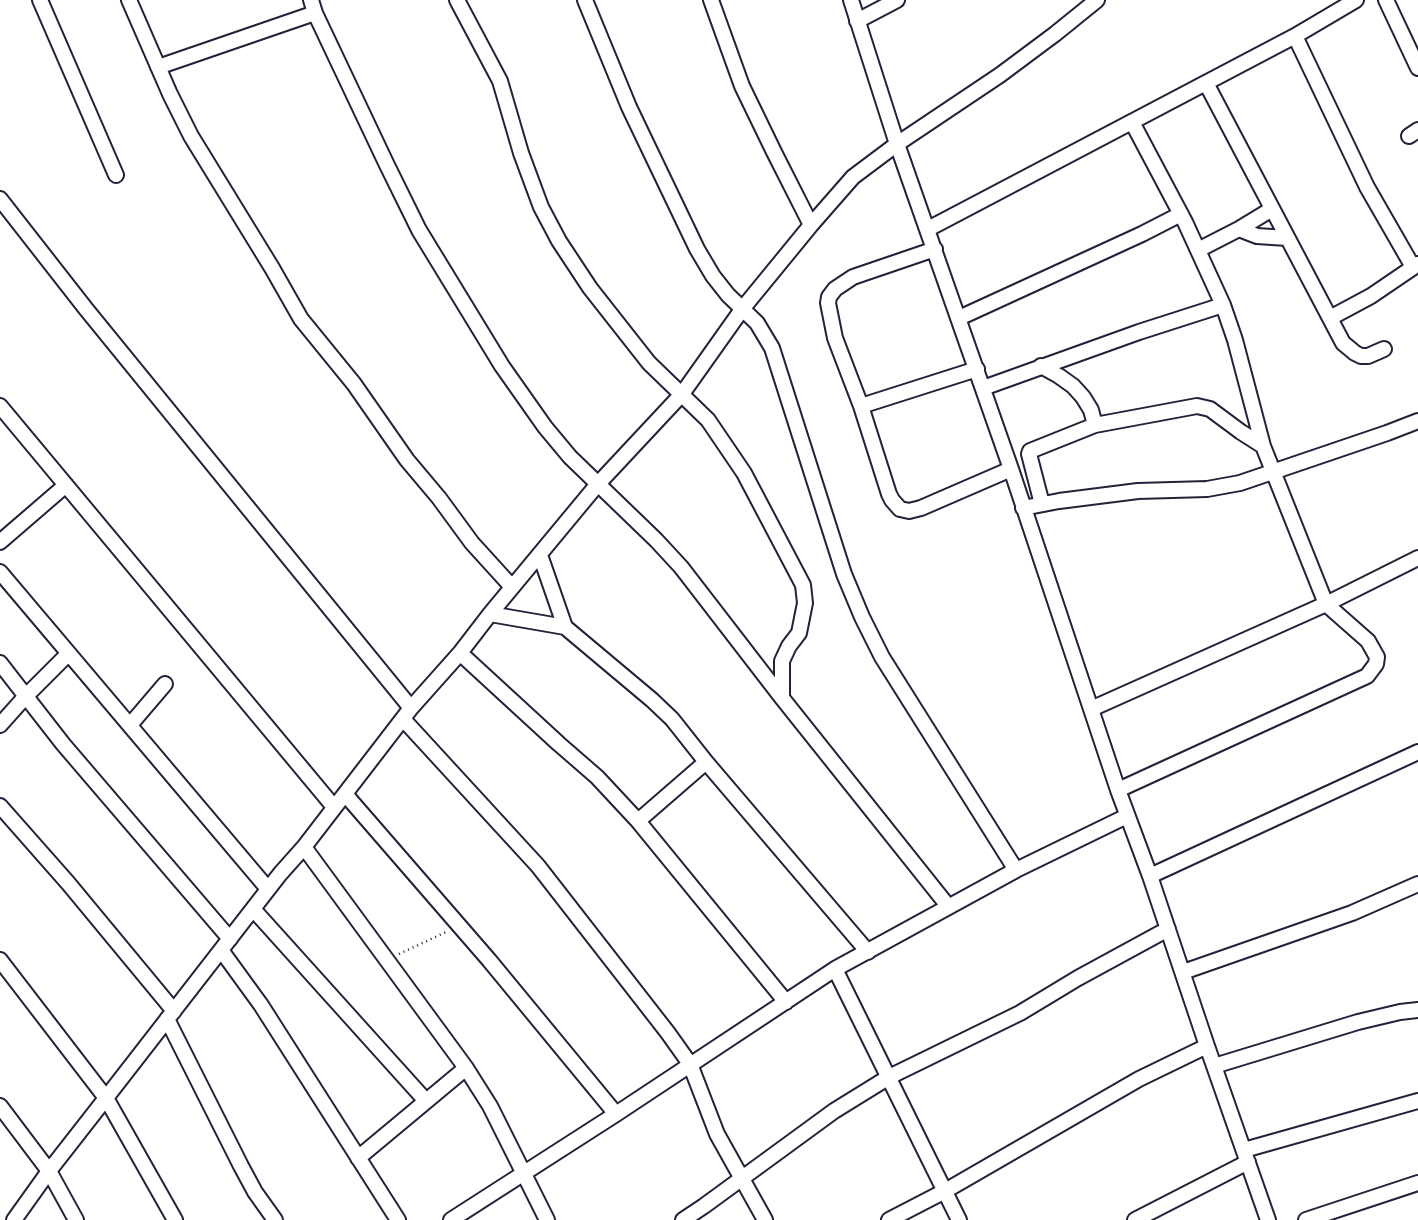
<!DOCTYPE html>
<style>
body{margin:0}
canvas{display:block;background:#fff}
</style>
<canvas width="1418" height="1220"></canvas>
<script>
const c = document.querySelector('canvas').getContext('2d');
c.lineJoin = 'round';
const poly = rows => new Path2D(rows.map(r => 'M' + r).join(''));
function trace(path, color, width, dash) { c.strokeStyle = color; c.lineWidth = width; c.lineCap = dash ? 'butt' : 'round'; c.setLineDash(dash || []); c.stroke(path); }
const minor = poly([
 [40,0,116,175],
 [129,0,170,94,191,136,272,268,301,319,354,384,407,460,439,498,472,543,512,587],
 [311,0,315,13,386,163,419,230,502,366,545,427,570,457,656,540,681,567,782,698,948,906],
 [457,0,500,81,521,153,541,207,559,241,590,288,649,363,708,420,744,473,803,585,805,603,799,633,789,646,782,661,782,698],
 [585,0,629,107,697,249,713,276,728,295,757,323,772,348,844,574,862,617,882,657,1016,870],
 [711,0,742,86,774,152,811,225],
 [851,0,897,144,1011,469,1118,790,1150,876,1207,1046,1268,1220],
 [1386,0,1418,68],
 [857,21,897,0],
 [1295,36,1367,187,1413,267],
 [158,67,315,13],
 [1206,83,1343,343,1355,353,1361,356,1368,356,1384,349],
 [1409,136,1418,130],
 [0,199,86,309,411,708],
 [928,229,1295,36,1356,0],
 [1239,229,1257,236,1287,238],
 [935,249,853,277,835,289,829,297,828,303,835,338,861,406,889,494,892,500,900,509,909,511,921,508,1011,469],
 [1198,250,1239,229,1272,209],
 [959,318,1142,234,1181,214],
 [1330,318,1371,296,1418,264],
 [1041,366,1059,376,1073,386,1083,397,1091,410,1095,425],
 [983,388,1139,332,1223,305],
 [0,406,334,807],
 [861,406,977,369],
 [1042,504,1029,454,1030,451,1095,425,1197,406,1210,409,1241,432,1263,446],
 [1023,508,1059,501,1138,491,1207,489,1240,483,1387,433,1418,421],
 [0,542,66,485],
 [540,555,565,627,652,700,672,719,706,762,868,952],
 [0,572,268,889],
 [490,614,565,627],
 [460,653,559,744,597,777,638,821,786,1002],
 [0,663,63,744,230,939],
 [1091,709,1326,604,1418,558],
 [403,719,538,866,668,1033,690,1064,717,1134,765,1220],
 [0,725,25,697,68,654],
 [130,725,165,684],
 [1118,790,1367,676,1376,664,1377,657,1368,641,1326,604,1263,446,1235,340,1223,305,1185,222,1132,122],
 [345,794,489,960,616,1114],
 [0,806,68,883,174,1011],
 [638,821,706,762],
 [304,847,466,1068,490,1106,547,1220],
 [1150,876,1418,752],
 [253,909,426,1101],
 [221,950,261,1005,398,1220],
 [0,960,106,1098,175,1220],
 [835,969,959,1220],
 [1183,972,1352,913,1418,884],
 [167,1019,241,1166,255,1192,275,1220],
 [1214,1066,1358,1022,1400,1012,1418,1010],
 [0,1106,49,1171,76,1220],
 [1244,1150,1418,1101],
 [358,1158,466,1068],
 [14,1220,49,1171,106,1098,280,874,304,847,411,708,460,653,490,614,597,485,682,394,743,308,811,225,853,177,897,144,1000,75,1055,34,1097,0],
 [451,1220,616,1114,835,969,1016,870,1127,816],
 [683,1220,704,1206,834,1111,889,1077,1020,1013,1078,978,1168,929],
 [889,1220,945,1191,1139,1079,1207,1046],
 [1135,1220,1248,1162],
 [1306,1220,1418,1183]
]);
trace(minor, '#22223b', 18);
trace(poly([
 [399,954,446,932]
]), '#22223b', 2.5, [1, 4]);
trace(minor, '#fff', 14);
</script>
